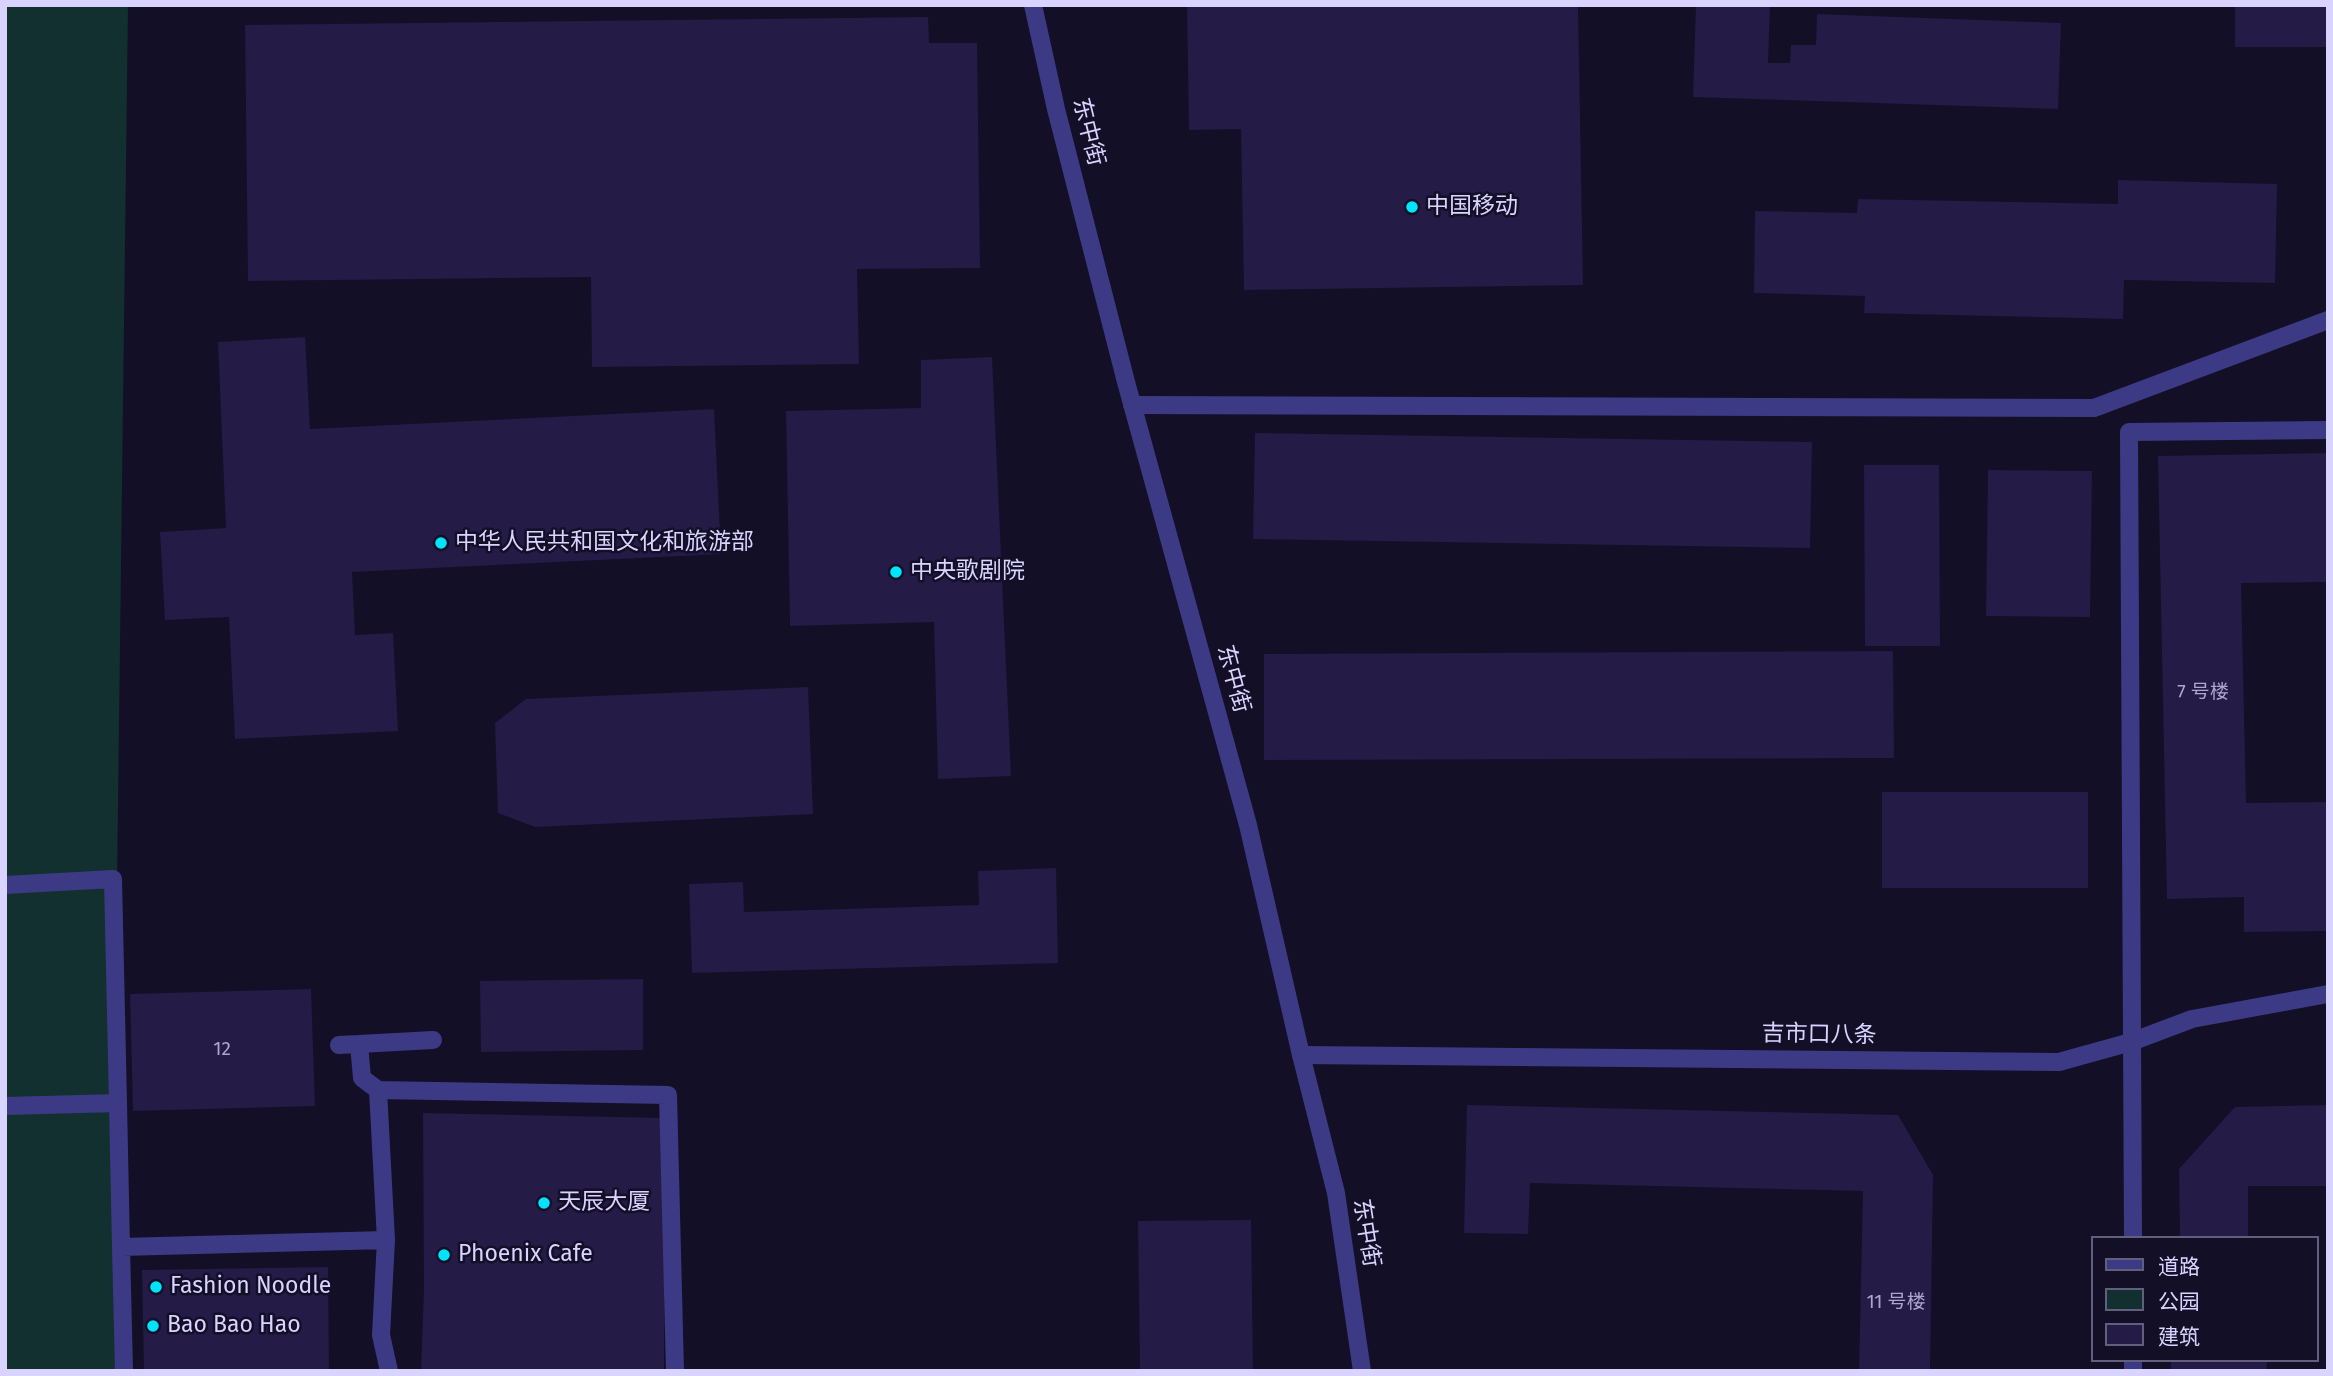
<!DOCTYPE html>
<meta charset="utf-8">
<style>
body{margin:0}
#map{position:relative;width:2333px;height:1376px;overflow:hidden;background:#130f26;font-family:"Fira Sans","Noto Sans SC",sans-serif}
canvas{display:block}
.frame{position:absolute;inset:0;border:7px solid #d9d4ff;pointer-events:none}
.legend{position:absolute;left:2091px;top:1236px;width:228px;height:126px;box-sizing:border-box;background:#130f26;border:2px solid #625e7d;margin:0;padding:9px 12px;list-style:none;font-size:21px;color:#d9d4ff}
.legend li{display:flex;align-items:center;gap:14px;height:35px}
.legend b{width:35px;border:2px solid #625e7d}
</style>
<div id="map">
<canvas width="2333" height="1376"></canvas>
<div class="frame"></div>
<ul class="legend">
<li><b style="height:9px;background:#3d3a85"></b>道路</li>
<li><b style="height:19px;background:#12302f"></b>公园</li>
<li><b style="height:19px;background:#241b47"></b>建筑</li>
</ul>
</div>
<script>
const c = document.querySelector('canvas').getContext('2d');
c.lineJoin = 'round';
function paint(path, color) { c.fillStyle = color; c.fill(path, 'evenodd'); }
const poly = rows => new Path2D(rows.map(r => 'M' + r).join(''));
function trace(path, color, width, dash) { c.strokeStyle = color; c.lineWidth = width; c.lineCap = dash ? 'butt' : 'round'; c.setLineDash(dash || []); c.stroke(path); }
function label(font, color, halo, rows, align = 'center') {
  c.font = font + ' "Fira Sans","Noto Sans SC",sans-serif'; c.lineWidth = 5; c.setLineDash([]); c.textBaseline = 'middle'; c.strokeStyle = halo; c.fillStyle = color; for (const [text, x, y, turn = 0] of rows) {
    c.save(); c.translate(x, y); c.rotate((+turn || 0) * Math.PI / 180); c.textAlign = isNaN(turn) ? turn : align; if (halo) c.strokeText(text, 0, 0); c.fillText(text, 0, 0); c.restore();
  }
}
paint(poly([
 [128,5,114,1124,120,1371,5,1371,5,6]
]), '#12302f');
paint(poly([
 [1187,5,1578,5,1583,285,1244,290,1241,129,1189,130],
 [1696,5,1770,5,1768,63,1790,63,1791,45,1816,45,1817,14,2061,23,2058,109,1693,97],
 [2235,5,2328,5,2328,47,2235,47],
 [928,17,929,43,977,43,980,268,857,269,859,364,592,367,591,277,248,281,245,25],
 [2118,180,2277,184,2275,283,2124,280,2123,319,1864,313,1865,296,1754,293,1755,211,1857,213,1858,199,2118,204],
 [305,337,310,429,714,409,721,554,352,572,355,635,393,633,398,731,235,739,229,617,165,620,160,532,226,528,218,342],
 [992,357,1011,776,938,779,934,622,790,626,786,411,921,408,921,360],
 [1255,433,1812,442,1810,548,1253,539],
 [2328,453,2328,582,2241,583,2246,803,2328,802,2328,931,2244,932,2244,897,2167,899,2158,456],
 [1864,465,1939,465,1940,646,1865,646],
 [1988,470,2092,471,2090,617,1986,616],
 [1893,651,1894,758,1264,760,1264,654],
 [808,687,813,814,535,827,498,813,495,723,526,699],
 [1882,792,2088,792,2088,888,1882,888],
 [1056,868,1058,963,692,973,689,884,743,882,744,912,979,905,978,871],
 [643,979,643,1050,481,1052,480,981],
 [311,989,315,1106,133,1111,130,994],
 [1467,1105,1898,1115,1933,1175,1930,1371,1859,1371,1863,1191,1530,1183,1528,1234,1464,1233],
 [2328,1105,2328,1186,2248,1186,2248,1238,2180,1238,2179,1169,2235,1107],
 [423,1113,665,1118,664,1371,421,1371,424,1289],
 [1251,1220,1253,1371,1140,1371,1138,1221],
 [328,1267,329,1371,144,1371,142,1270],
 [2171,1360,2267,1360,2266,1371,2171,1371]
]), '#241b47');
trace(poly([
 [1132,405,2094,408,2328,320],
 [5,885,113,879,118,1103],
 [339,1045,359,1044],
 [378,1090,362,1078,359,1044,433,1040],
 [5,1106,118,1103,121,1247,386,1240],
 [2133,1238,2129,432,2328,430],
 [121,1247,124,1371],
 [2133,1360,2133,1371],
 [389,1371,381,1335,386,1240,378,1090,668,1095,675,1371]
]), '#3d3a85', 18);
trace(poly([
 [1301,1055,2059,1062,2131,1042,2192,1019,2328,994]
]), '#3d3a85', 18);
trace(poly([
 [1033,5,1056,109,1126,382,1248,825,1301,1055,1336,1193,1362,1371]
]), '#3d3a85', 18);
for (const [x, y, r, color] of [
 [1412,207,7,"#00e5ff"],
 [441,543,7,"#00e5ff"],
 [896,572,7,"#00e5ff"],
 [544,1203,7,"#00e5ff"],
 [444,1255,7,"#00e5ff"],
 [156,1287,7,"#00e5ff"],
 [153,1326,7,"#00e5ff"]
]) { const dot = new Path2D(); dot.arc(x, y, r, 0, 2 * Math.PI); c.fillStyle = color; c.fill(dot); trace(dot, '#130f26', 2.5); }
label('19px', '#aca6d1', null, [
 ["7 号楼",2203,693],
 ["12",222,1050],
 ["11 号楼",1896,1303]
]);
label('23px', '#d9d4ff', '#130f26', [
 ["东中街",1088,132,76],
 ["东中街",1233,679,75],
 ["吉市口八条",1819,1035,1],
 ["东中街",1366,1233,81]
]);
label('23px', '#d9d4ff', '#130f26', [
 ["中国移动",1426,207],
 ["中华人民共和国文化和旅游部",455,543],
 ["中央歌剧院",910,572],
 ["天辰大厦",558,1203],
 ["Phoenix Cafe",458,1255],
 ["Fashion Noodle",170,1287],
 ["Bao Bao Hao",167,1326]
], 'left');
</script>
